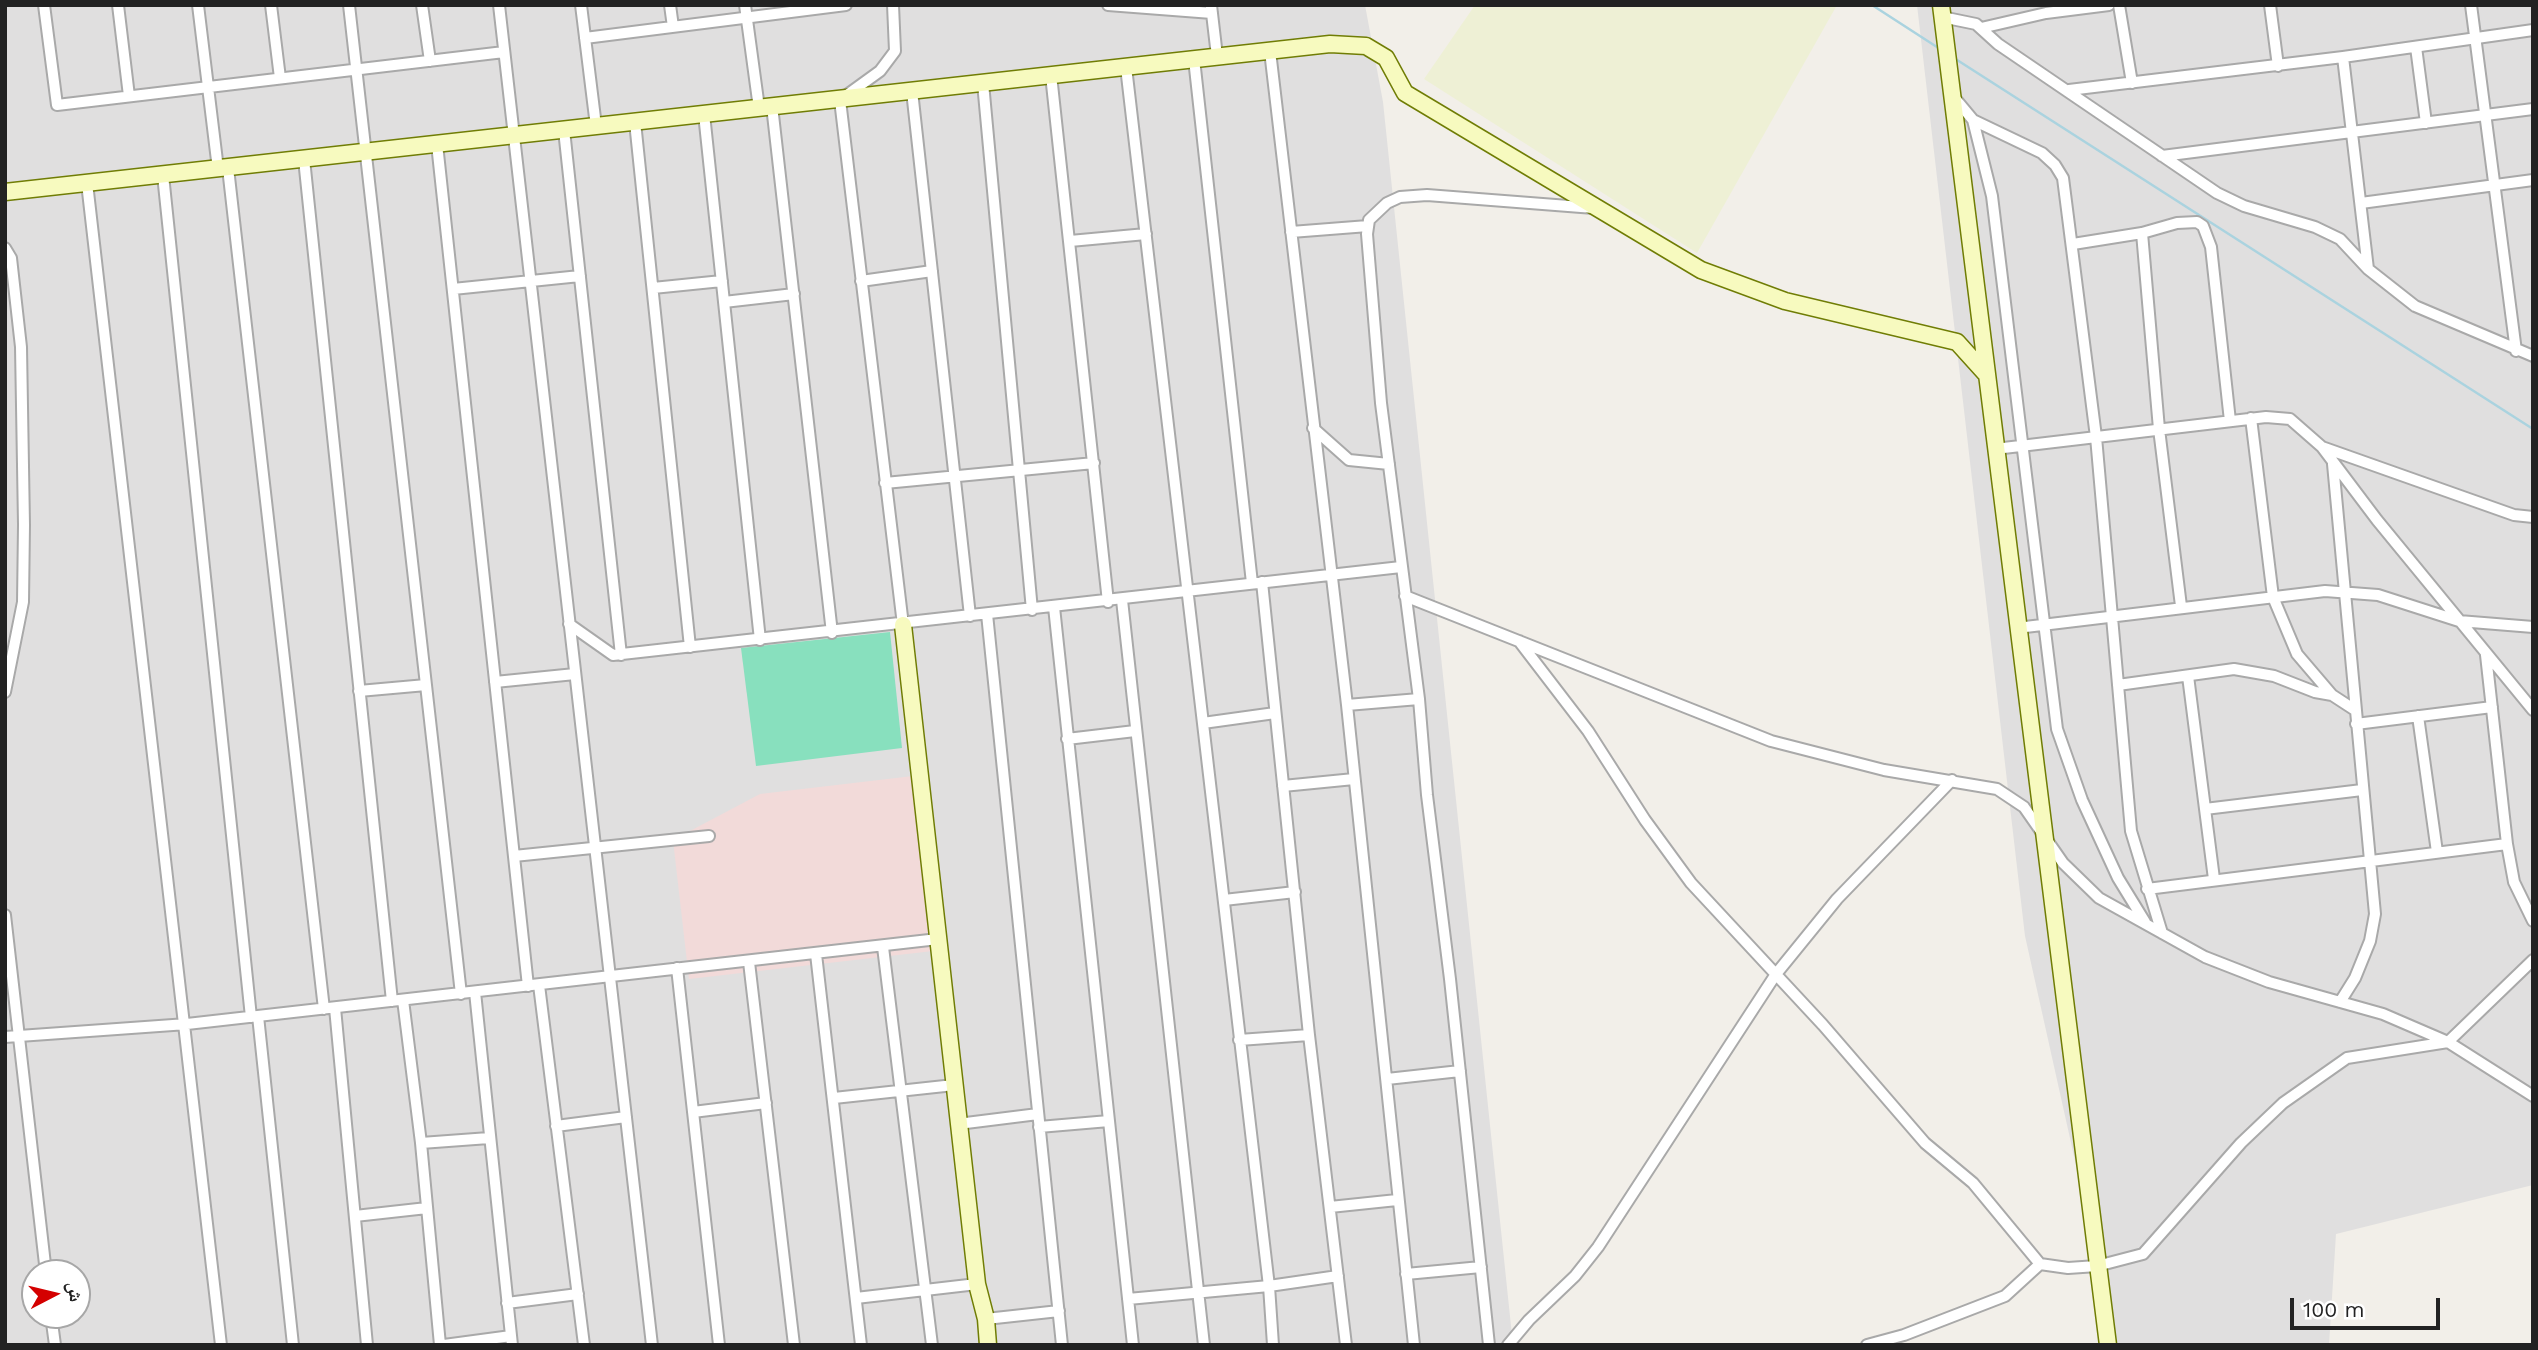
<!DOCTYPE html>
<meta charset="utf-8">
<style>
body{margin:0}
#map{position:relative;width:2538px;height:1350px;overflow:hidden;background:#f2efe9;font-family:"Work Sans","Noto Naskh Arabic",sans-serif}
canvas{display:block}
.frame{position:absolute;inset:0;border:7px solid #222;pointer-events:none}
.north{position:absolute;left:21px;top:1259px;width:70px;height:70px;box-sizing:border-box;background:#fff;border:2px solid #a7a7a7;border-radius:50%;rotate:83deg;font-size:19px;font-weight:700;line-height:28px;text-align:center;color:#222}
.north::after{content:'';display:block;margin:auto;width:24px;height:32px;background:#d40000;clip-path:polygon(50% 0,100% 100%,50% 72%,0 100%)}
.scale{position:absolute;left:2290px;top:1298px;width:150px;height:32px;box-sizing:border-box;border:4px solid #222;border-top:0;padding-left:9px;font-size:21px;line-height:24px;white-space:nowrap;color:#222;-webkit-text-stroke:5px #fff;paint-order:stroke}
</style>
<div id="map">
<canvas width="2538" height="1350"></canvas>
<div class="frame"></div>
<div class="north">ش</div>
<div class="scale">100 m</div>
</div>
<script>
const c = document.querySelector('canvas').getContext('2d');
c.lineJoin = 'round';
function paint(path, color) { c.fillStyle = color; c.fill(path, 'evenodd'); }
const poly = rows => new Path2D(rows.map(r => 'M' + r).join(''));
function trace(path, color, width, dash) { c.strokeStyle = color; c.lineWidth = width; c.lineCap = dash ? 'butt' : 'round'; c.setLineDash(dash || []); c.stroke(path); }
paint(poly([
 [5,5,1365,5,1383,102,1513,1345,5,1345],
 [35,1273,77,1273,77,1315,35,1315],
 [1917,5,2533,5,2533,1185,2336,1234,2329,1345,2116,1345,2025,936]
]), '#e0dfdf');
paint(poly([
 [913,776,933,951,689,979,673,840,760,794]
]), '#f2dad9');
paint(poly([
 [1475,5,1837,5,1697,253,1424,79]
]), '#eef0d5');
paint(poly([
 [890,632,902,748,756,766,741,648]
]), '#88e0be');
trace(poly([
 [1872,5,1940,49],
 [1954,58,2533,429]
]), '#aad3df', 2.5);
const street = poly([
 [44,5,57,105,504,52],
 [118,5,129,96],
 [198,5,218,169],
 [271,5,280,78],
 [349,5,461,994],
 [422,5,430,61],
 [499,5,652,1345],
 [581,5,596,126],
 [670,5,673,27],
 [745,5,759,108],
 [893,5,895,51,880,71,840,100,903,625],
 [1108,5,1212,13],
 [1211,5,1217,56],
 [2119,5,2132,83],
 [2270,5,2278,66],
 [2471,5,2516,351],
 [1942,17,1976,24,1998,44,2217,193,2244,206,2315,227,2340,239,2368,269,2415,306,2533,356],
 [1981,28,2046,13,2109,5],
 [585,38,846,5],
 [2416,47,2426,123],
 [1270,51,1347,705,1414,1345],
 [2343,57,2368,269],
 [1194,59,1252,583],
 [1126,67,1269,1286,1273,1345],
 [1051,75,1108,602],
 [983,83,1032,610],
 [2069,90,2343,57,2533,30],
 [912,91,970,616],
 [1953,96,1973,120,1992,196,2057,729,2082,800,2118,878,2145,922],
 [772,106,832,633],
 [704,114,760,640],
 [1973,120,2042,153,2055,165,2063,178,2096,437,2131,831,2162,933],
 [635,122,690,647],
 [564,130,621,655],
 [437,144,528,986],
 [2162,156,2533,109],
 [304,159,392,1001],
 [228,168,324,1009],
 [163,175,251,1017],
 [87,183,221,1345],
 [2361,203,2533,180],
 [1291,232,1368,226],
 [2142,233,2159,429,2181,606],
 [1070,241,1146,234],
 [2073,244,2142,233,2177,223,2197,222,2203,226,2211,247,2230,421],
 [5,248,11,258,21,347,24,525,23,602,5,692],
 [861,281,932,271],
 [653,288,722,281],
 [453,289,580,276],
 [724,302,794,294],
 [2251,418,2273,597,2297,654,2332,695,2355,710],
 [1313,428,1349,460,1389,464],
 [2322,447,2514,515,2533,517],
 [1995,449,2266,417,2290,419,2322,447,2377,520,2533,710],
 [2333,464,2375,914,2370,941,2355,978,2340,1002],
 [885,483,1094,463],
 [1262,582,1309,1035,1346,1345],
 [1405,596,1771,741,1884,770,1997,789,2024,807,2063,863,2099,898,2205,957,2269,982,2383,1014,2448,1042,2533,1096],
 [1122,600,1204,1345],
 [1054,607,1133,1345],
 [987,614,1062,1345],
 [569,624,613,655,1401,567],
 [2017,628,2325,591,2378,595,2459,621,2533,627],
 [1519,641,1588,731,1645,820,1691,883,1823,1025,1925,1143,1973,1183,2040,1264,2068,1268,2097,1266,2143,1254,2241,1143,2283,1103,2347,1058,2448,1042,2533,960],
 [2486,655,2507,844,2514,882,2533,921],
 [2188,676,2214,879],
 [495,682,575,674],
 [2118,685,2234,669,2274,676,2315,692,2332,695],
 [359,691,426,685],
 [1347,705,1419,699],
 [2418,716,2437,852],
 [1203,723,1275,713],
 [2356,724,2492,707],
 [1067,739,1135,731],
 [1283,786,1354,779],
 [2205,809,2362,790],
 [514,856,709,836],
 [2147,889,2507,844],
 [1224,900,1295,892],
 [5,915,46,1273],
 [883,947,932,1345],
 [816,954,861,1345],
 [749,962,794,1345],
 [677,968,719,1345],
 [539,985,584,1345],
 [475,992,512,1345],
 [403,1000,421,1143,440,1345],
 [335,1008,367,1345],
 [258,1016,293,1345],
 [5,1037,187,1024,938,939],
 [1239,1040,1309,1035],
 [1387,1079,1460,1071],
 [834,1098,954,1085],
 [693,1112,766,1103],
 [958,1124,1038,1114],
 [556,1126,626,1117],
 [1039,1127,1109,1121],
 [421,1143,489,1138],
 [1330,1207,1397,1200],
 [355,1216,427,1208],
 [1406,1274,1481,1267],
 [856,1298,977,1284],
 [1128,1299,1269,1286,1338,1276],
 [507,1303,578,1294],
 [51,1315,55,1345],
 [986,1319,1059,1311],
 [444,1345,511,1336],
 [1489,1345,1450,979,1427,795,1419,699,1381,403,1367,234,1369,220,1387,203,1400,197,1427,195,1594,208],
 [1508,1345,1529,1320,1575,1276,1598,1247,1776,974,1837,899,1952,780],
 [1867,1345,1904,1335,2005,1296,2040,1264]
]);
const secondary = poly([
 [1941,5,2108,1345],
 [5,192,1330,44,1366,46,1386,58,1405,93,1701,270,1785,301,1957,342,1985,373],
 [903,625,977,1284,986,1319,988,1345]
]);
trace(street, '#a9a9a9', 14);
trace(secondary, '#707d05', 19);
trace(street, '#fff', 10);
trace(secondary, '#f7fabf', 16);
</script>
